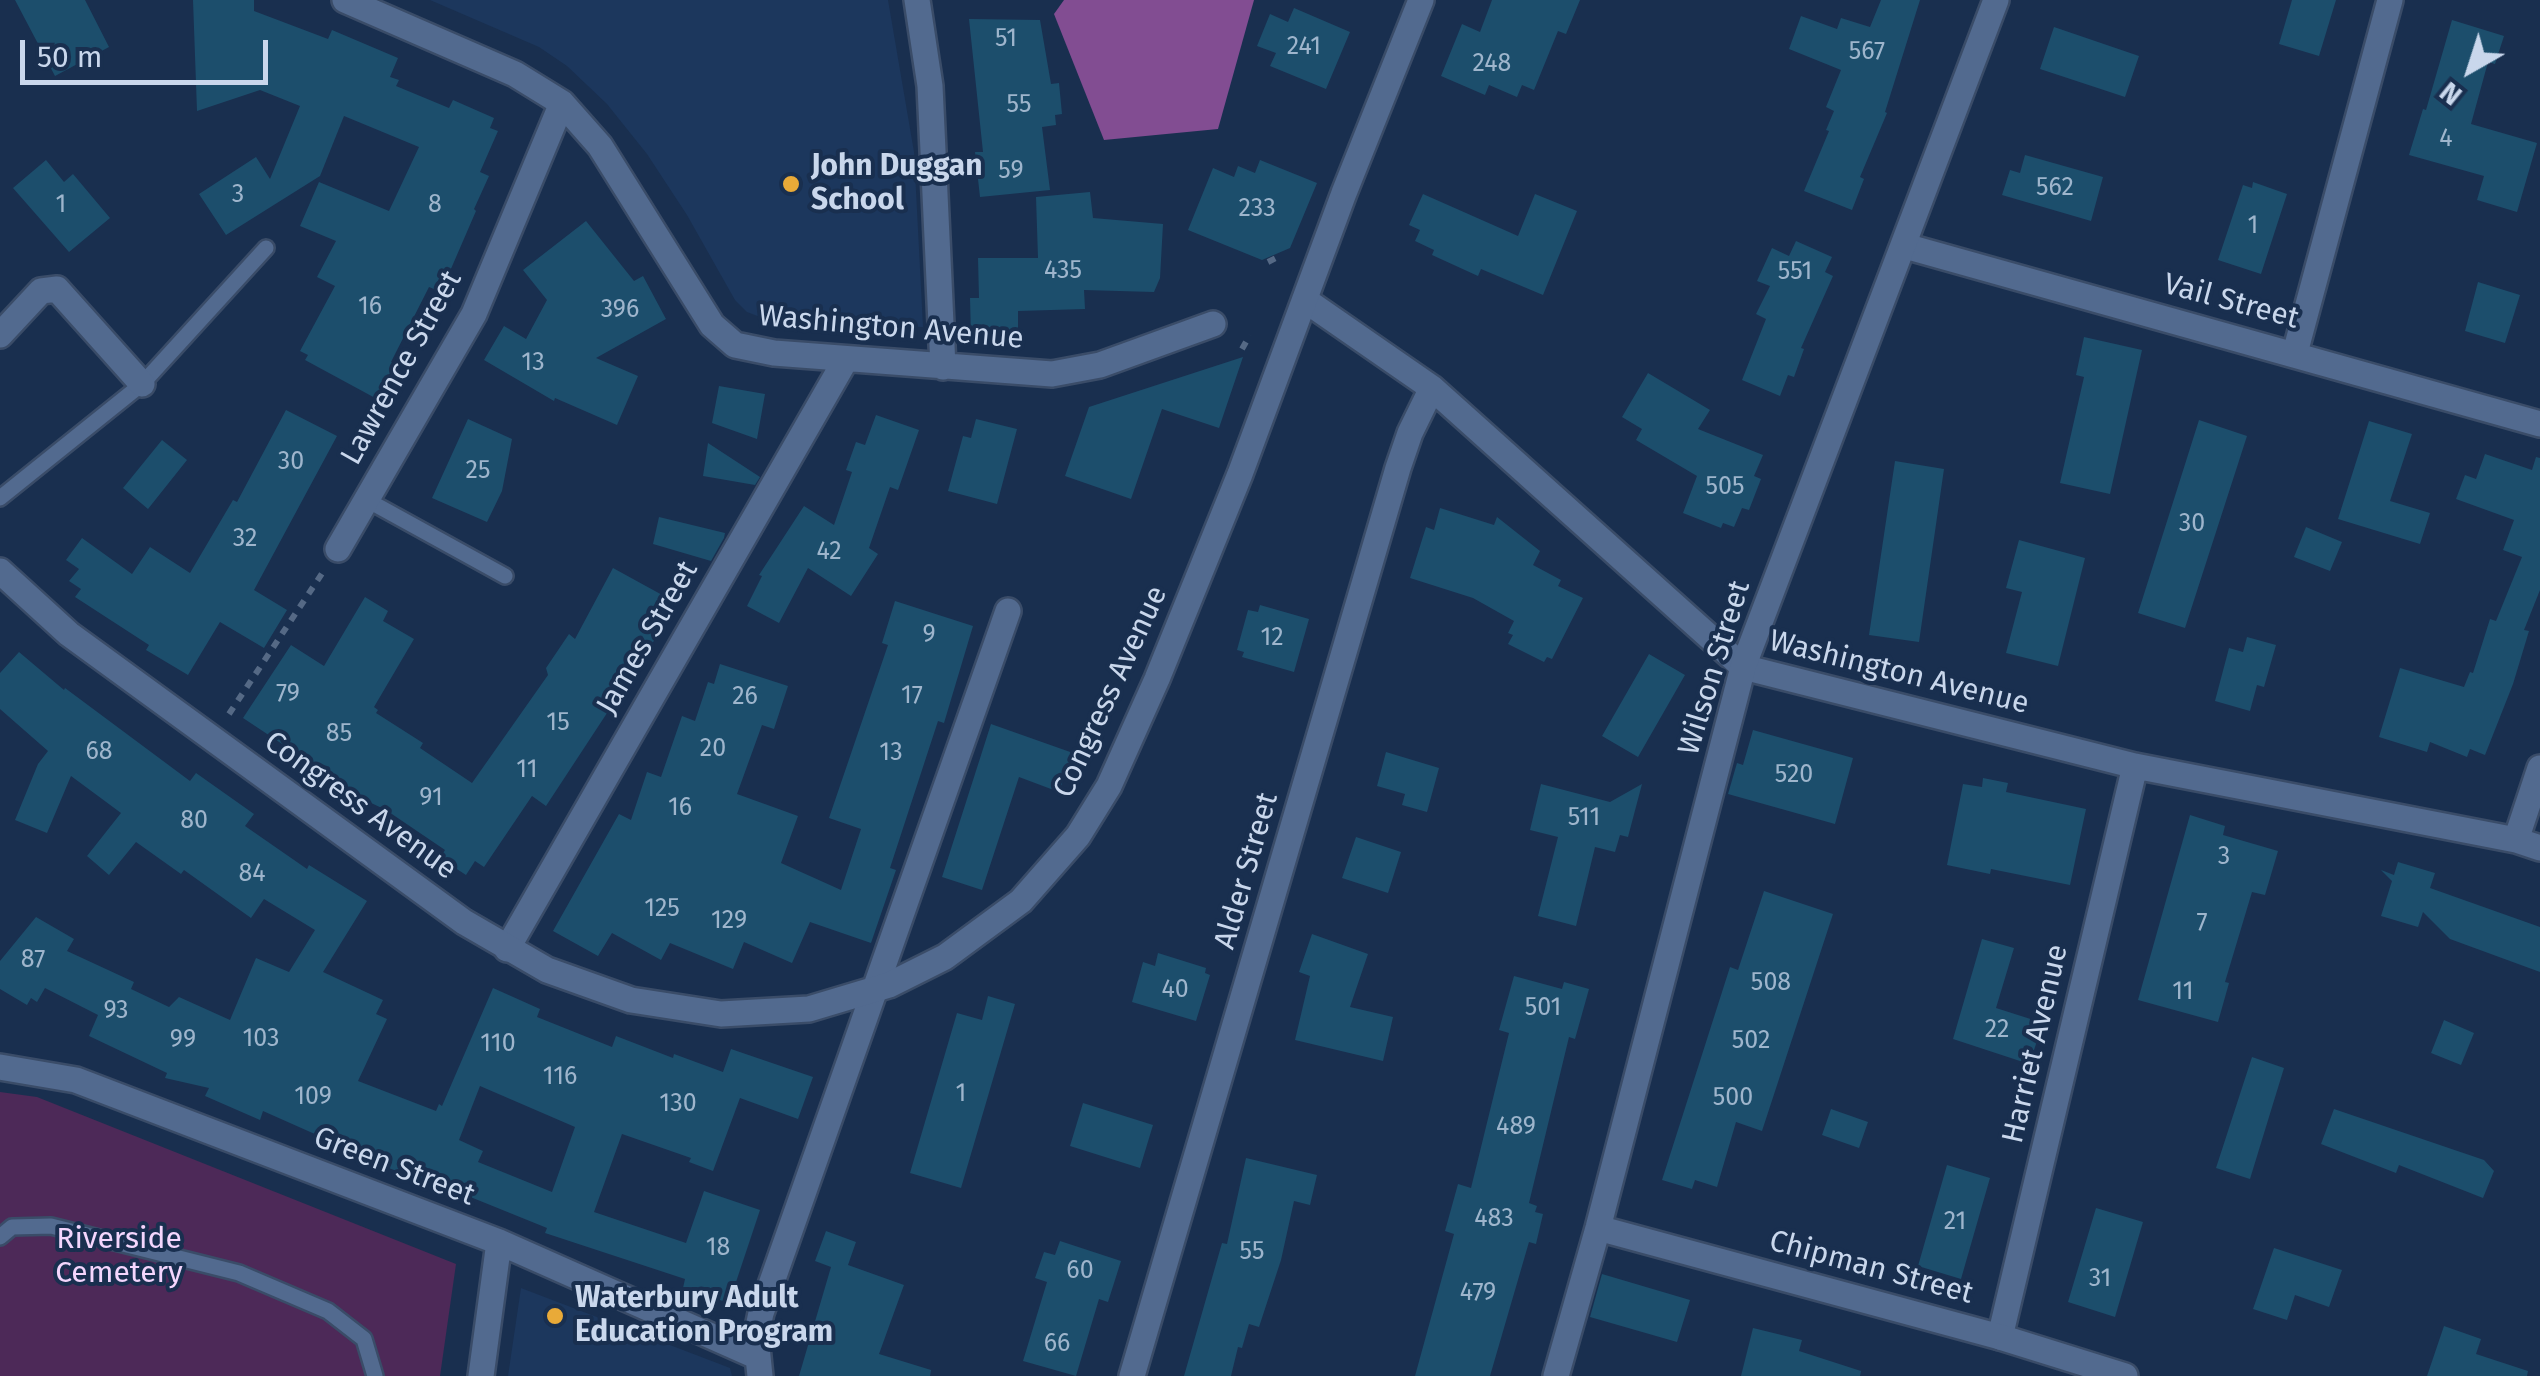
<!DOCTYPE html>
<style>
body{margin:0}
#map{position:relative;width:2540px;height:1376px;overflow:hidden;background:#192f4f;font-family:"Fira Sans",sans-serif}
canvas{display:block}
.north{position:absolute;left:2420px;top:20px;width:100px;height:100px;-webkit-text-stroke:8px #192f4f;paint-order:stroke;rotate:219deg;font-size:28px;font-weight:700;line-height:40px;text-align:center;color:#c9d7ec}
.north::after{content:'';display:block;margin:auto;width:35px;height:45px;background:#c9d7ec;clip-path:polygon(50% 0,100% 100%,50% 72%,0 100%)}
.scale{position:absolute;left:20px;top:40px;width:248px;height:45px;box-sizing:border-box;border:5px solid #c9d7ec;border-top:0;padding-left:12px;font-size:30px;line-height:35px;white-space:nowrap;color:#c9d7ec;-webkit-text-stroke:8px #192f4f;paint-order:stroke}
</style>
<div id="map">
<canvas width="2540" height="1376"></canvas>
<div class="north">N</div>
<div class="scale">50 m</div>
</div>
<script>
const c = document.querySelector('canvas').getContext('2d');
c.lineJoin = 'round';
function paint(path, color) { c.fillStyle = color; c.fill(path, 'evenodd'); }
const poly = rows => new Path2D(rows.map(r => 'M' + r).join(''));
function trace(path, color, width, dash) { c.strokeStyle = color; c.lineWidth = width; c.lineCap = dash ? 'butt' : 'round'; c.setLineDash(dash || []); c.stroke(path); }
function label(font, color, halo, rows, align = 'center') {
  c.font = font + ' "Fira Sans",sans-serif'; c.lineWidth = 8; c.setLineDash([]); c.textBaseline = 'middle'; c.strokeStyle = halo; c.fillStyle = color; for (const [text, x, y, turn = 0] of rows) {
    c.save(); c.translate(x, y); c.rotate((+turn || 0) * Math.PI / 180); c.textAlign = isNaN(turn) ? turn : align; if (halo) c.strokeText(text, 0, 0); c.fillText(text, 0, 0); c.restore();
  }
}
paint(poly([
 [430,0,888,0,914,152,923,327,768,320,747,312,735,300,687,215,647,154,607,104,567,66,539,47],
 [521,1288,730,1368,732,1376,508,1376]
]), '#1c375d');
paint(poly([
 [0,1092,37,1097,456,1264,440,1376,0,1376]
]), '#4d2958');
paint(poly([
 [1064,0,1254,0,1218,129,1104,140,1054,14]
]), '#824d92');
paint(poly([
 [15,0,85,0,109,47,55,76],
 [193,0,254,0,254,11,328,39,332,30,398,58,390,77,399,80,396,86,449,108,453,100,494,118,490,128,498,131,480,172,489,176,474,209,476,211,447,278,441,275,434,289,429,287,391,362,395,364,377,399,305,360,308,355,300,351,335,286,317,277,336,241,300,226,319,182,389,211,419,147,344,116,320,176,226,235,199,194,256,157,270,179,300,106,260,90,197,111],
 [1492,0,1580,0,1566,34,1558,31,1534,90,1522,85,1517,97,1489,85,1485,95,1441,76,1462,24,1480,32],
 [1881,0,1920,0,1885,112,1887,113,1860,177,1864,179,1852,210,1804,191,1829,131,1826,130,1834,111,1826,107,1841,70,1789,49,1801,16,1837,29,1841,18,1870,27],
 [2292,0,2336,0,2319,56,2279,44],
 [1294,8,1350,32,1326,89,1270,66,1276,53,1257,46,1270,14,1288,22],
 [969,19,1040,20,1051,84,1059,83,1062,114,1055,115,1056,125,1042,127,1050,190,980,197,975,152,983,152],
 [2452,20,2504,36,2495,64,2488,62,2471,124,2537,143,2517,212,2477,200,2484,176,2409,155,2423,109,2426,110],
 [2054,27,2139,56,2125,97,2040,69],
 [2025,155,2103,177,2091,221,2002,195,2010,170,2020,173],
 [46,160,64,182,73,174,110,218,69,252,13,188],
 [1260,160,1317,183,1290,248,1262,260,1188,230,1213,168,1234,177,1238,166,1255,173],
 [2253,182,2287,194,2261,274,2218,260,2243,185,2252,188],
 [1090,192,1093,218,1163,224,1160,278,1154,292,1084,290,1085,309,1018,311,1018,336,971,336,970,298,979,298,978,258,1038,258,1036,197],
 [1423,194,1518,236,1535,194,1577,211,1543,295,1481,269,1478,276,1432,255,1434,250,1415,241,1420,230,1409,225],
 [586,221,634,281,643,276,666,319,596,358,638,376,617,425,555,398,554,401,484,360,504,326,526,339,547,300,523,270],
 [1796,241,1832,257,1825,272,1833,276,1801,348,1804,349,1794,377,1788,375,1780,396,1742,380,1766,319,1756,314,1770,286,1757,281,1772,248,1789,256],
 [2478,282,2520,295,2505,343,2465,331],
 [2084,337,2142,350,2110,494,2060,483,2084,377,2076,375],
 [1243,357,1219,428,1162,409,1131,499,1065,476,1089,407],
 [1648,373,1710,410,1698,429,1763,455,1754,476,1761,479,1749,510,1742,508,1734,527,1723,523,1721,528,1683,513,1697,476,1636,440,1642,429,1622,417],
 [719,386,765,394,757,439,712,423],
 [286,410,337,436,254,590,287,610,264,648,220,622,188,675,146,650,149,645,75,597,81,589,69,581,79,569,66,560,82,538,132,574,150,547,190,573,233,500,237,502],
 [876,415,919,430,898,490,890,487,869,548,878,554,851,596,808,568,779,623,747,606,762,576,759,575,804,506,834,525,852,472,846,470,856,442,865,445],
 [468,419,512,439,502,491,487,522,432,498],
 [976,419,1017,429,997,504,948,491,963,436,971,438],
 [2199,420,2247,436,2185,628,2138,613],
 [2369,421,2412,434,2390,501,2430,513,2420,544,2338,519],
 [162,440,187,460,148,509,123,488],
 [708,443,760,477,755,485,703,476],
 [2485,454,2532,470,2536,457,2540,458,2540,590,2524,630,2529,631,2513,684,2485,755,2470,749,2467,757,2430,742,2427,752,2379,737,2400,668,2464,687,2470,672,2473,673,2490,619,2496,621,2522,557,2503,550,2514,520,2456,499,2465,475,2476,479],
 [1895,461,1944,469,1919,642,1869,635],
 [1440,508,1494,525,1497,517,1540,551,1533,565,1561,580,1558,586,1583,598,1552,659,1547,657,1544,662,1508,644,1513,635,1508,633,1514,621,1473,598,1410,578,1426,527,1434,530],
 [659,517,725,533,724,538,711,561,653,544],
 [2306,527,2342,542,2330,571,2294,557],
 [2019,540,2085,558,2058,666,2006,653,2022,592,2006,588],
 [613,568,675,602,651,646,546,806,532,796,484,867,475,861,466,875,440,858,445,850,386,810,350,793,347,787,243,718,291,645,324,666,365,597,388,611,383,621,414,639,374,707,378,710,376,713,423,743,420,748,472,783,548,675,546,668,569,634,575,639],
 [895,601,973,626,944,723,938,721,890,868,896,870,871,943,810,922,792,963,744,942,733,969,670,943,661,960,612,933,598,956,553,931,619,814,631,820,647,772,661,777,682,716,695,721,708,682,714,684,720,664,788,686,774,729,762,725,737,794,798,816,781,863,841,890,861,829,829,818,888,645,882,643],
 [1260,605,1309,619,1294,672,1242,657,1244,652,1237,650,1248,610,1258,612],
 [2247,637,2276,645,2264,687,2257,685,2250,711,2215,701,2229,648,2243,652],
 [19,652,64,690,65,688,190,781,196,773,254,814,245,826,307,869,309,865,367,901,323,972,383,1000,376,1014,387,1019,358,1081,436,1111,439,1104,442,1106,493,988,540,1009,537,1017,612,1047,616,1036,673,1058,674,1054,723,1072,731,1049,813,1077,798,1119,740,1098,713,1171,689,1162,691,1158,622,1134,594,1212,686,1243,704,1191,760,1210,729,1303,683,1288,685,1279,545,1233,547,1228,463,1194,460,1202,413,1181,415,1178,352,1154,353,1151,263,1111,260,1120,205,1096,209,1088,165,1078,167,1073,89,1036,98,1015,45,988,37,1002,31,998,27,1005,0,989,0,961,36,917,74,939,67,951,134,982,131,989,169,1007,179,997,230,1020,256,958,289,972,315,930,264,899,251,918,184,870,181,874,136,842,109,875,87,856,121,813,71,776,47,833,15,820,38,764,48,751,0,709,0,673],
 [480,1086,575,1127,552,1192,478,1162,483,1151,459,1140],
 [1649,654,1685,675,1638,757,1602,736],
 [991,724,1073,753,1059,792,1019,777,982,890,942,877],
 [1753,730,1853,758,1835,824,1728,794,1737,763,1743,765],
 [1386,752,1439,768,1427,812,1402,805,1405,794,1377,786],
 [1983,778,2008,783,2006,792,2086,809,2070,885,1991,869,1990,874,1947,865,1963,784,1982,787],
 [1541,784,1610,802,1642,784,1628,837,1620,835,1615,852,1595,847,1576,926,1538,916,1558,837,1530,830],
 [2190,815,2225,826,2223,835,2278,851,2265,895,2252,892,2225,982,2229,983,2218,1022,2138,1000],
 [1356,837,1401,852,1388,893,1342,878],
 [2398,862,2435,873,2430,888,2540,927,2540,972,2450,939,2423,912,2418,927,2381,916,2392,881,2381,870,2394,875],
 [1764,891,1833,914,1762,1131,1736,1122,1717,1187,1695,1180,1692,1189,1662,1180,1730,967,1738,970],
 [1312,934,1368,954,1350,1007,1393,1017,1383,1061,1295,1040,1310,976,1299,972],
 [1982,939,2014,948,1996,1008,2043,1023,2034,1050,2027,1048,2023,1062,1953,1039],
 [1158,953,1206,968,1205,973,1210,975,1196,1021,1132,1002,1143,962,1155,966],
 [1514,976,1562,989,1564,982,1589,989,1575,1039,1569,1037,1529,1203,1537,1206,1535,1212,1543,1214,1536,1244,1529,1242,1490,1376,1415,1376,1454,1234,1445,1231,1458,1184,1471,1188,1509,1033,1499,1030],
 [988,996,1015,1004,961,1188,910,1173,957,1013,982,1020],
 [2444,1020,2474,1033,2461,1065,2431,1053],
 [2252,1057,2284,1068,2250,1179,2216,1168],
 [1083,1103,1153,1125,1140,1168,1070,1146],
 [1831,1109,1868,1122,1859,1148,1822,1135],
 [2334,1109,2484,1160,2494,1171,2483,1198,2399,1165,2396,1173,2321,1144],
 [1246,1158,1317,1175,1310,1205,1294,1201,1281,1260,1259,1327,1249,1324,1242,1348,1238,1347,1231,1376,1184,1376,1222,1243,1227,1244],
 [1947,1165,1990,1178,1961,1279,1918,1266],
 [2096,1208,2143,1222,2115,1317,2068,1302],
 [826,1231,856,1242,848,1265,904,1285,879,1354,931,1370,930,1376,799,1376,831,1267,815,1261],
 [1060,1241,1121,1261,1108,1302,1099,1299,1076,1376,1023,1361,1047,1282,1035,1278,1044,1252,1055,1255],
 [2274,1248,2342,1270,2329,1307,2295,1295,2287,1320,2253,1309],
 [1602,1274,1690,1300,1677,1342,1590,1317],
 [2444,1326,2481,1339,2476,1354,2528,1371,2527,1376,2427,1376],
 [1753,1328,1802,1340,1799,1351,1861,1371,1860,1376,1741,1376]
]), '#1c4e6c');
const service = poly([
 [0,498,142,384,266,248],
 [367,500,505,576],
 [0,1237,12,1227,51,1226,239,1273,328,1311,364,1339,375,1376]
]);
const minor = poly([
 [345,0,515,74,562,103,600,146,712,325,735,345,774,353,1052,374,1100,365,1213,324],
 [917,0,930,86,943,367],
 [1905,246,2540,424],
 [1305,300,1432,388,1743,667,2135,766,2516,840,2540,848],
 [0,335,41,291,57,289,142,384],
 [2295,353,2390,0],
 [338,549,474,314,562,103],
 [2516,840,2540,768],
 [507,949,846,359],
 [0,1067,76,1080,499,1242,756,1356],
 [2000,1337,2135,766],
 [481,1376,499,1242],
 [760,1376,756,1337,761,1313,1008,611],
 [1132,1376,1398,468,1410,433,1432,388]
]);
const tertiary = poly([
 [0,571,69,634,213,739,464,922,547,970,631,1000,721,1014,809,1009,889,985,945,957,1021,901,1078,836,1109,786,1157,679,1240,474,1344,193,1421,0],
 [1598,1228,2000,1337,2125,1376],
 [1556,1376,1598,1228,1743,667,1996,0]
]);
trace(service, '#3a4c68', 20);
trace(minor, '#3a4c68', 30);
trace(tertiary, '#3a4c68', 30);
trace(poly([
 [1268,262,1282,255],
 [1242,349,1250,335],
 [229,714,325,569]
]), '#556985', 6, [8, 8]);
trace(service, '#526a8f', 15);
trace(minor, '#526a8f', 25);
trace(tertiary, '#526a8f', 25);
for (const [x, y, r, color] of [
 [791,184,10,"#e9aa38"],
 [555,1316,10,"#e9aa38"]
]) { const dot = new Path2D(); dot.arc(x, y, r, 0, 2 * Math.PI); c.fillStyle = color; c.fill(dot); trace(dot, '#192f4f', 4); }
label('25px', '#9eb5cc', null, [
 ["51",1006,39],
 ["241",1304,47],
 ["567",1867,52],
 ["248",1492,64],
 ["55",1019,105],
 ["4",2446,139],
 ["59",1011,171],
 ["562",2055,188],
 ["3",238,195],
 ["1",61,205],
 ["8",435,205],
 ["233",1257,209],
 ["1",2253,226],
 ["435",1063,271],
 ["551",1795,272],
 ["16",370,307],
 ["396",620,310],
 ["13",533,363],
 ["30",291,462],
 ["25",478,471],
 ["505",1725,487],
 ["30",2192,524],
 ["32",245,539],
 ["42",829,552],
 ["9",929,635],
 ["12",1272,638],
 ["79",288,694],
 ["17",912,696],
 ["26",745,697],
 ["15",558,723],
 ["85",339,734],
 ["20",713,749],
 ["68",99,752],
 ["13",891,753],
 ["11",527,770],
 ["520",1794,775],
 ["91",431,798],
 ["16",680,808],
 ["511",1584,818],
 ["80",194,821],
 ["3",2224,857],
 ["84",252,874],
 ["125",662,909],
 ["129",729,921],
 ["7",2202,923],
 ["87",33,960],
 ["508",1771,983],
 ["40",1175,990],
 ["11",2183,992],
 ["501",1543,1008],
 ["93",116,1011],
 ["22",1997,1030],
 ["103",261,1039],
 ["99",183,1040],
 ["502",1751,1041],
 ["110",498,1044],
 ["116",560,1077],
 ["1",961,1094],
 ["109",313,1097],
 ["500",1733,1098],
 ["130",678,1104],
 ["489",1516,1127],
 ["483",1494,1219],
 ["21",1955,1222],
 ["18",718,1248],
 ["55",1252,1252],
 ["60",1080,1271],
 ["31",2100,1279],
 ["479",1478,1293],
 ["66",1057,1344]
]);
label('bold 30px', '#c9d7ec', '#192f4f', [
 ["John Duggan",811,167],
 ["School",811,201],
 ["Waterbury Adult",575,1299],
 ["Education Program",575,1333]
], 'left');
label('30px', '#c9d7ec', '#192f4f', [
 ["Vail Street",2231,302,15],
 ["Washington Avenue",891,328,5],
 ["Lawrence Street",402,368,-61],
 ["James Street",648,638,-60],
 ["Wilson Street",1715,668,-73],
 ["Washington Avenue",1899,673,14],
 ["Congress Avenue",1111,692,-65],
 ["Congress Avenue",360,806,36],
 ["Alder Street",1247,871,-74],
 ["Harriet Avenue",2036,1044,-77],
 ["Green Street",394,1167,21],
 ["Chipman Street",1871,1268,15]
]);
label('30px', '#f4d6fd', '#192f4f', [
 ["Riverside",119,1240],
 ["Cemetery",119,1274]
]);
</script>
